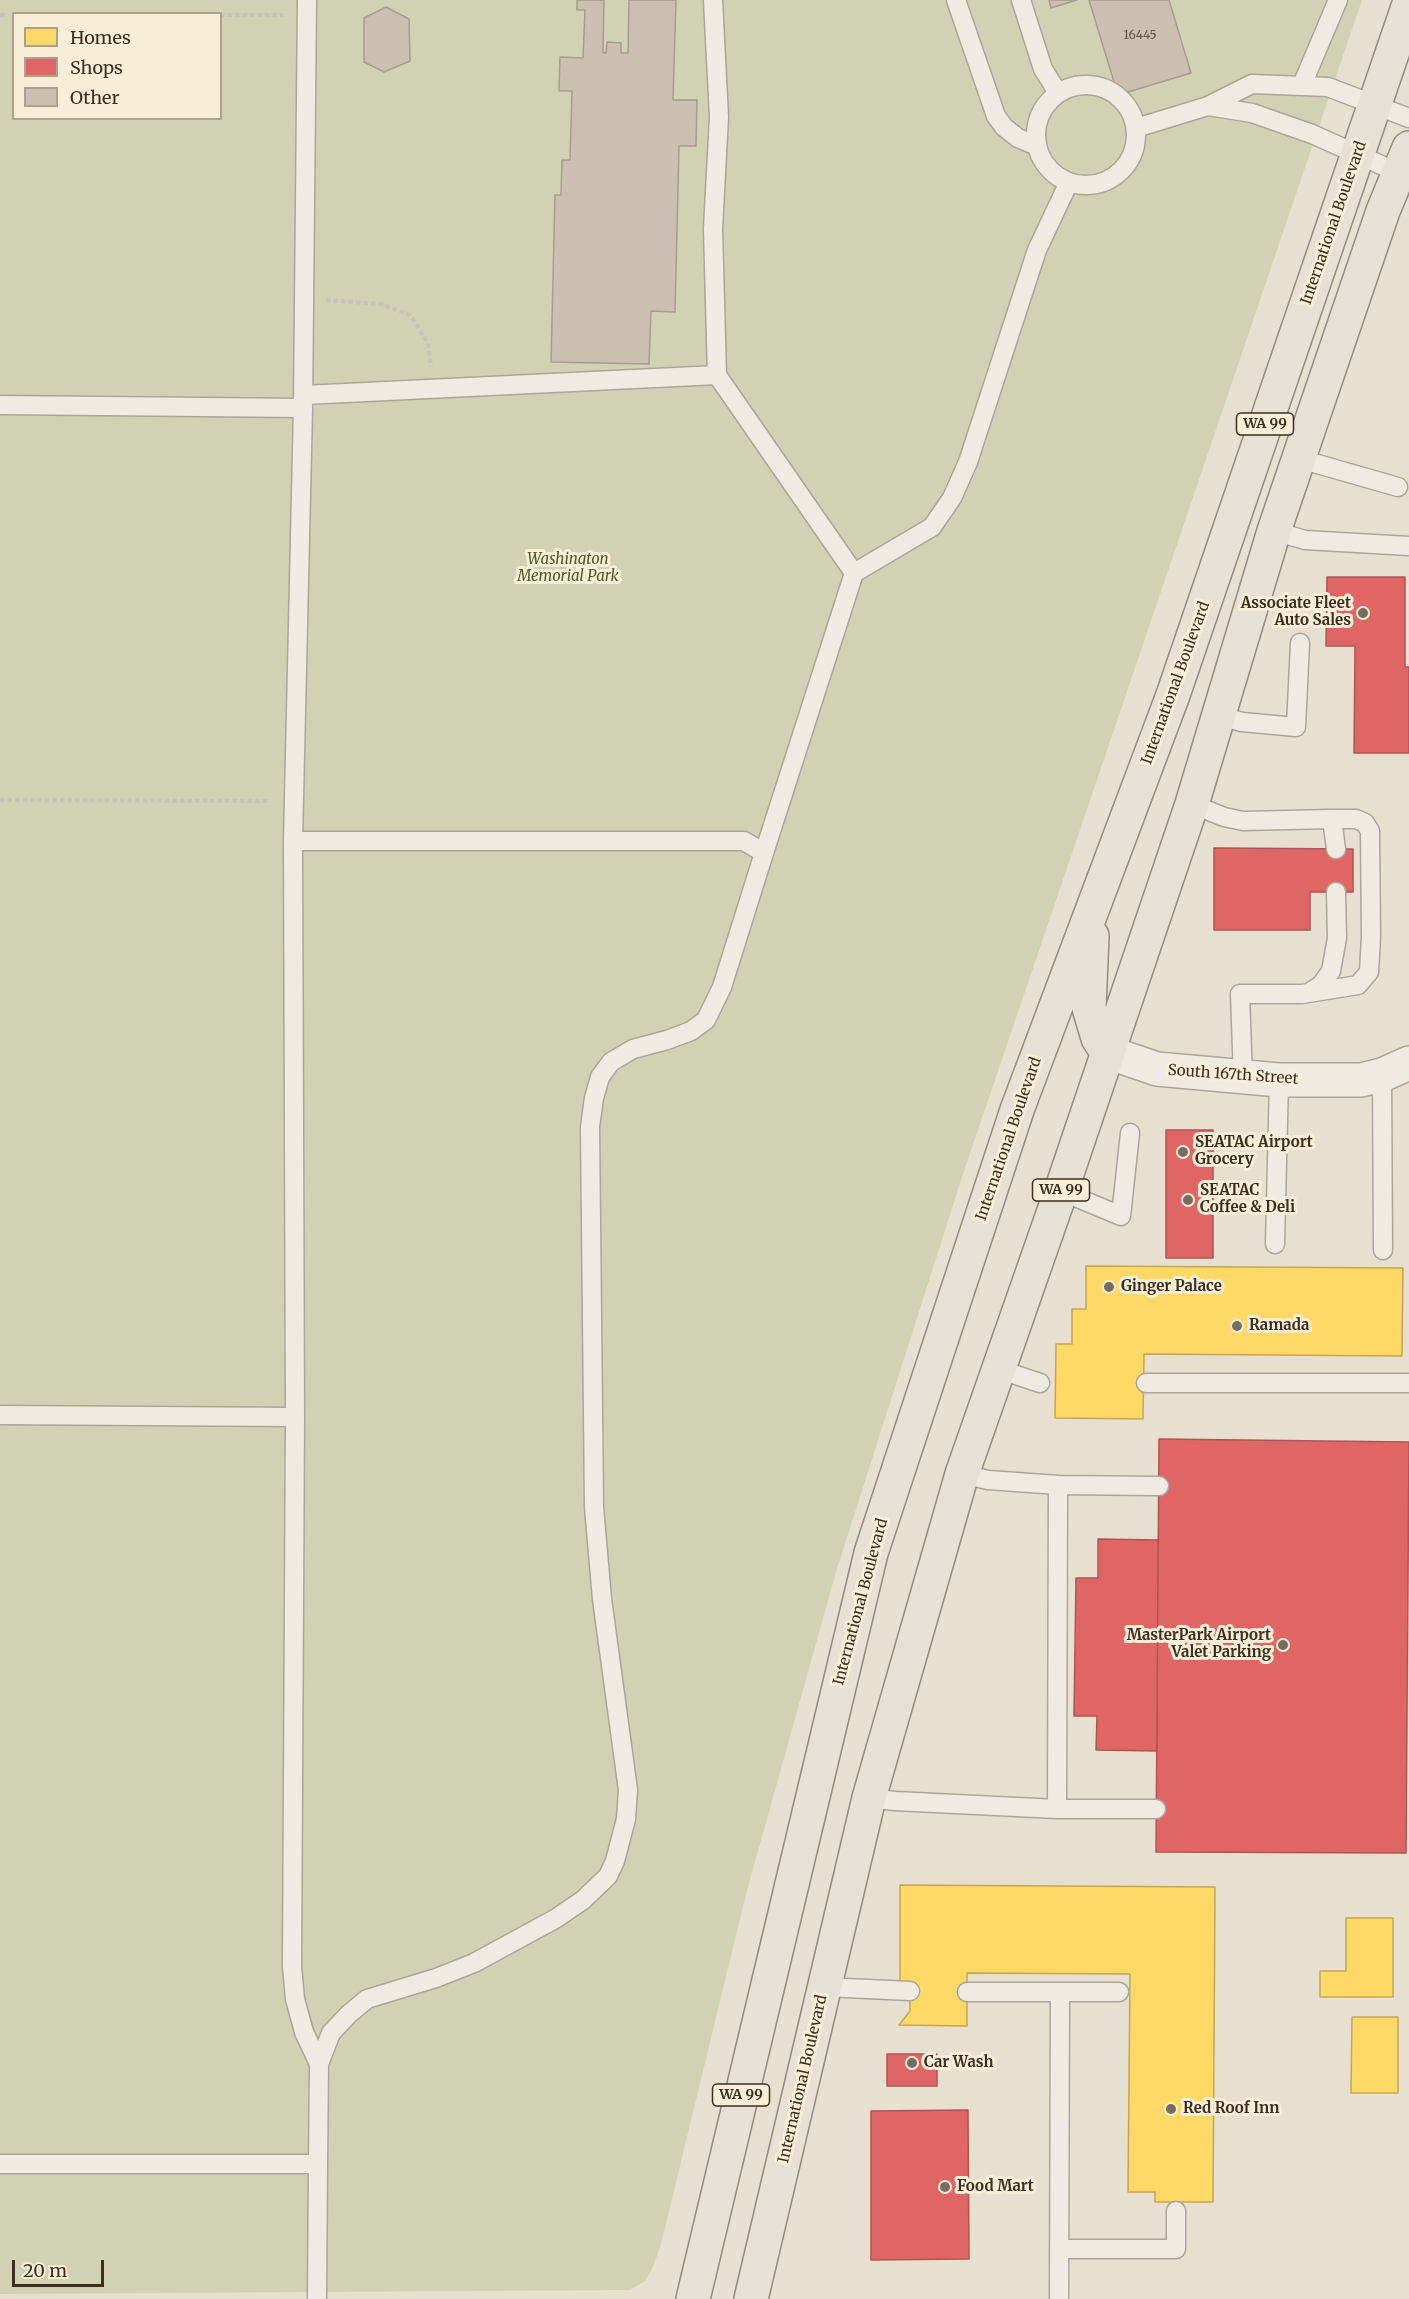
<!DOCTYPE html>
<style>
body{margin:0}
#map{position:relative;width:1409px;height:2299px;overflow:hidden;background:#e7e0d1;font-family:Merriweather,serif}
canvas{display:block}
.legend{position:absolute;left:12px;top:12px;width:210px;height:108px;box-sizing:border-box;background:#f7eed8;border:2px solid #ada18e;margin:0;padding:8px 10px;list-style:none;font-size:18px;color:#3d2e20}
.legend li{display:flex;align-items:center;gap:12px;height:30px}
.legend b{width:30px;border:2px solid #ada18e}
.scale{position:absolute;left:12px;top:2260px;width:92px;height:27px;box-sizing:border-box;border:3px solid #3d2e20;border-top:0;padding-left:8px;font-size:18px;line-height:21px;white-space:nowrap;color:#3d2e20;-webkit-text-stroke:4px #f7eed8;paint-order:stroke}
</style>
<div id="map">
<canvas width="1409" height="2299"></canvas>
<ul class="legend">
<li><b style="height:16px;background:#ffd966"></b>Homes</li>
<li><b style="height:16px;background:#e06666"></b>Shops</li>
<li><b style="height:16px;background:#cbbfb2"></b>Other</li>
</ul>
<div class="scale">20 m</div>
</div>
<script>
const c = document.querySelector('canvas').getContext('2d');
c.lineJoin = 'round';
function paint(path, color) { c.fillStyle = color; c.fill(path, 'evenodd'); }
const poly = rows => new Path2D(rows.map(r => 'M' + r).join(''));
function trace(path, color, width, dash) { c.strokeStyle = color; c.lineWidth = width; c.lineCap = dash ? 'butt' : 'round'; c.setLineDash(dash || []); c.stroke(path); }
function label(font, color, halo, rows, align = 'center') {
  c.font = font + ' Merriweather,serif'; c.lineWidth = 6; c.setLineDash([]); c.textBaseline = 'middle'; c.strokeStyle = halo; c.fillStyle = color; for (const [text, x, y, turn = 0] of rows) {
    c.save(); c.translate(x, y); c.rotate((+turn || 0) * Math.PI / 180); c.textAlign = isNaN(turn) ? turn : align; if (halo) c.strokeText(text, 0, 0); c.fillText(text, 0, 0); c.restore();
  }
}
paint(poly([
 [0,0,1362,0,962,1177,836,1572,746,1894,661,2244,653,2267,645,2281,630,2290,0,2294],
 [14,14,220,14,220,118,14,118]
]), '#d1d1b3');
const homes = poly([
 [1086,1266,1403,1268,1402,1356,1144,1354,1143,1419,1055,1418,1056,1344,1072,1344,1072,1309,1086,1309,1086,1266],
 [900,1885,1215,1887,1213,2202,1155,2202,1155,2192,1128,2192,1130,1974,967,1973,967,2026,899,2025,910,2011,910,1991,900,1984,900,1885],
 [1346,1918,1393,1918,1393,1997,1320,1997,1320,1971,1346,1971,1346,1918],
 [1352,2017,1398,2017,1398,2093,1351,2093,1352,2017]
]);
paint(homes, '#ffd966');
trace(homes, '#c5a651', 1.5);
const shops = poly([
 [1327,577,1405,577,1405,667,1409,667,1409,753,1354,753,1355,646,1326,646,1327,577],
 [1214,848,1353,849,1353,892,1310,892,1310,930,1214,930,1214,848],
 [1166,1130,1213,1130,1213,1258,1166,1258,1166,1130],
 [1159,1439,1409,1442,1406,1853,1156,1852,1159,1439],
 [1098,1539,1158,1540,1157,1751,1096,1750,1097,1716,1074,1716,1076,1578,1098,1578,1098,1539],
 [887,2054,937,2054,937,2086,887,2086,887,2054],
 [968,2110,969,2259,871,2260,871,2111,968,2110]
]);
paint(shops, '#e06666');
trace(shops, '#af5551', 1.5);
const building = poly([
 [577,0,604,0,603,53,606,53,607,42,621,43,621,53,628,53,629,0,676,0,673,100,697,100,696,146,679,146,675,312,651,311,649,364,551,362,555,195,561,195,562,160,570,160,572,91,559,91,560,57,583,58,585,10,577,10,577,0],
 [1049,0,1077,0,1051,8,1049,0],
 [1089,0,1169,0,1191,73,1118,95,1089,0],
 [386,7,409,19,410,61,384,72,364,62,364,18,386,7]
]);
paint(building, '#cbbfb2');
trace(building, '#a89c90', 1.5);
const lane = poly([
 [956,0,996,116,1004,127,1018,138,1037,146],
 [1021,0,1043,69,1058,93],
 [1302,85,1338,0],
 '1036 135a50 50 0 1 1 100 0a50 50 0 1 1-100 0Z',
 [1208,106,1252,113,1312,134,1399,173],
 [1136,128,1208,106,1252,84,1328,87,1409,118],
 [304,395,717,375,713,229,719,117,713,0],
 [0,405,303,408,293,841,295,1417],
 [303,406,307,0],
 [1300,459,1398,487],
 [1274,531,1305,540,1409,546],
 [854,573,932,527,952,498,968,462,1037,250,1069,182],
 [1220,716,1242,722,1296,727,1300,643],
 [1192,804,1224,817,1243,821,1332,819,1336,849],
 [293,841,744,841,764,853,854,573,717,375],
 [1310,992,1321,985,1331,971,1337,938,1336,892],
 [1382,1075,1383,1250],
 [1243,1079,1240,994,1302,994,1358,985,1369,972,1371,937,1370,831,1365,823,1356,819,1332,819],
 [1061,1191,1121,1216,1130,1133],
 [1275,1244,1279,1080],
 [998,1369,1040,1383],
 [1146,1383,1409,1383],
 [0,1415,295,1417,292,1966,295,1999,304,2032,319,2064,318,2164],
 [1058,1485,1159,1486],
 [869,1798,895,1801,1057,1809,1058,1485,988,1480,962,1474],
 [1057,1809,1156,1809],
 [825,1987,910,1991],
 [967,1992,1119,1992],
 [319,2064,331,2033,349,2014,367,1999,436,1978,474,1963,555,1919,583,1900,608,1876,615,1861,626,1819,628,1790,602,1599,594,1507,590,1127,594,1098,600,1077,611,1062,633,1049,667,1040,691,1031,706,1020,722,987,764,853],
 [0,2164,318,2164,317,2299],
 [1059,2249,1176,2249,1176,2211],
 [1059,2299,1060,1992]
]);
const street = poly([
 [1107,1052,1157,1069,1279,1080,1361,1080,1382,1075,1409,1063]
]);
const primary = poly([
 [1092,936,1089,1008,1098,1038,1107,1052],
 [693,2299,871,1553,1017,1110,1173,695,1409,4],
 [751,2299,869,1798,962,1474,1061,1191,1192,804,1274,531,1383,211,1409,148]
]);
trace(lane, '#ada599', 21);
trace(street, '#ada599', 36);
trace(primary, '#928b80', 36);
trace(poly([
 [0,15,5,15],
 [220,15,283,15],
 [326,300,382,304,410,315,428,343,431,366],
 [0,800,269,801]
]), '#c8c2b9', 4, [4.5, 3]);
trace(lane, '#efebe3', 18);
trace(street, '#efebe3', 33);
trace(primary, '#e6e1d4', 33);
for (const [x, y, r, color] of [
 [1363,613,6,"#786c5e"],
 [1183,1152,6,"#786c5e"],
 [1188,1200,6,"#786c5e"],
 [1109,1287,6,"#786c5e"],
 [1237,1326,6,"#786c5e"],
 [1283,1645,6,"#786c5e"],
 [912,2063,6,"#786c5e"],
 [1171,2109,6,"#786c5e"],
 [945,2187,6,"#786c5e"]
]) { const dot = new Path2D(); dot.arc(x, y, r, 0, 2 * Math.PI); c.fillStyle = color; c.fill(dot); trace(dot, '#f7eed8', 2); }
label('12px', '#605244', null, [
 ["16445",1140,36]
]);
for (const [x, y, w] of [
 [1265,424,57],
 [1061,1190,57],
 [741,2095,57]
]) { const box = new Path2D(); box.roundRect(x - w / 2, y - 11, w, 22, 4.5); c.fillStyle = '#f7eed8'; c.fill(box); trace(box, '#3d2e20', 1.5); }
label('bold 14px', '#3d2e20', null, [
 ["WA 99",1265,424],
 ["WA 99",1061,1190],
 ["WA 99",741,2095]
]);
label('15px', '#3d2e20', '#f7eed8', [
 ["International Boulevard",1334,223,-71],
 ["International Boulevard",1176,683,-70],
 ["South 167th Street",1233,1075,4],
 ["International Boulevard",1009,1139,-71],
 ["International Boulevard",861,1602,-75],
 ["International Boulevard",803,2079,-77]
]);
label('italic 15px', '#4d5a26', '#f7eed8', [
 ["Washington",568,560],
 ["Memorial Park",568,577]
]);
label('bold 15px', '#3d2e20', '#f7eed8', [
 ["Associate Fleet",1351,604,"right"],
 ["Auto Sales",1351,621,"right"],
 ["SEATAC Airport",1195,1143],
 ["Grocery",1195,1160],
 ["SEATAC",1200,1191],
 ["Coffee & Deli",1200,1208],
 ["Ginger Palace",1121,1287],
 ["Ramada",1249,1326],
 ["MasterPark Airport",1271,1636,"right"],
 ["Valet Parking",1271,1653,"right"],
 ["Car Wash",924,2063],
 ["Red Roof Inn",1183,2109],
 ["Food Mart",957,2187]
], 'left');
</script>
